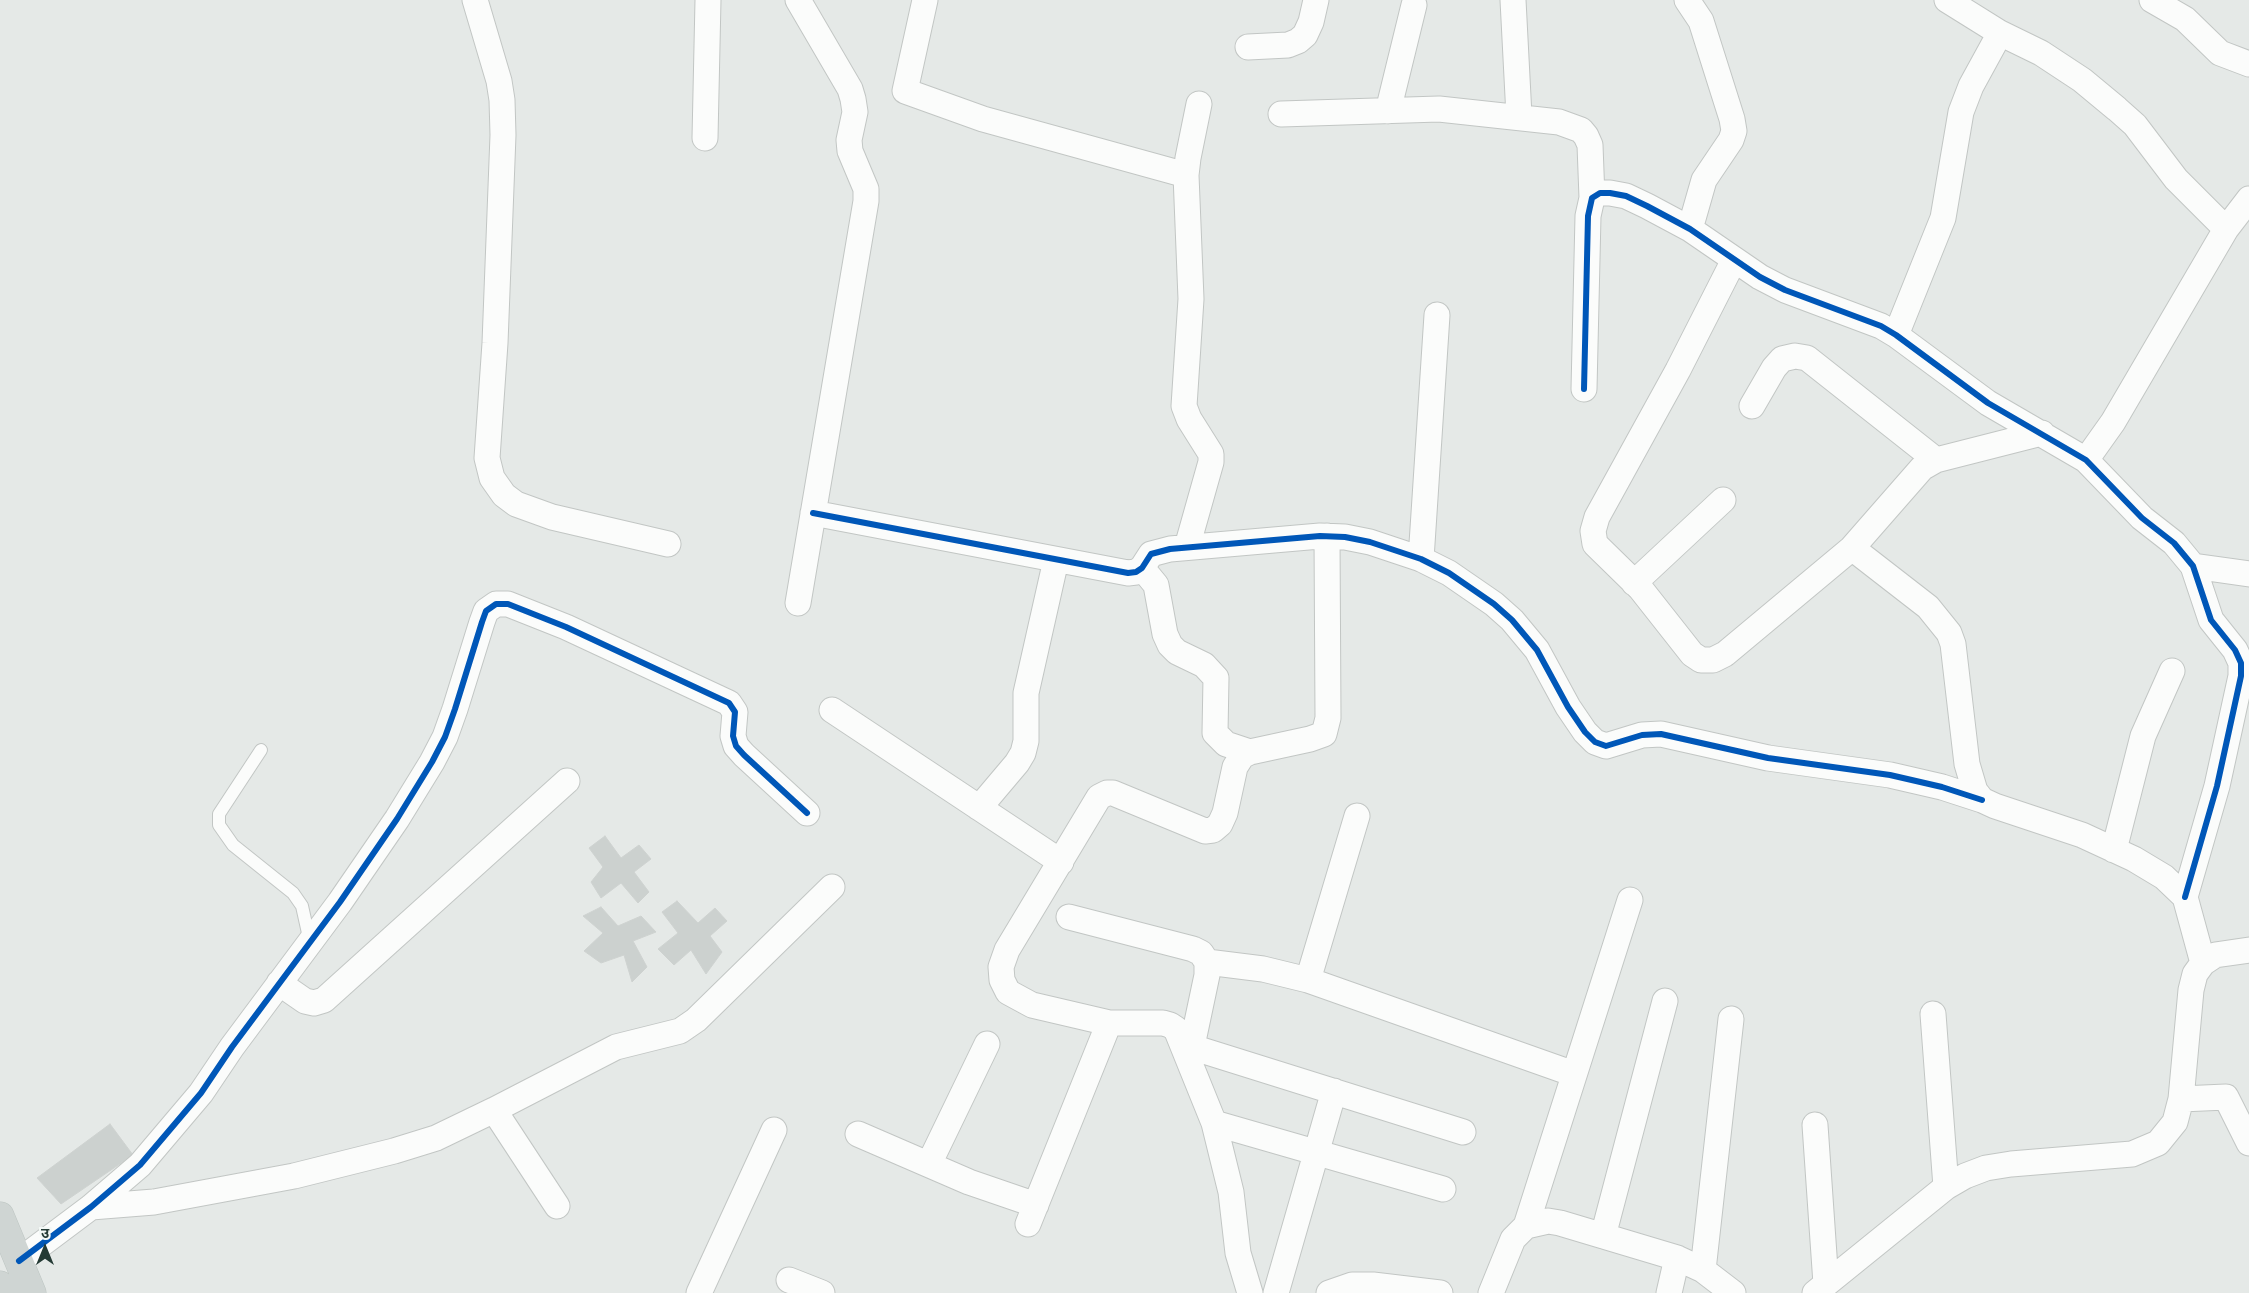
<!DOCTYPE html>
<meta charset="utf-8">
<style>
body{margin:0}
#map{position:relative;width:2249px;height:1293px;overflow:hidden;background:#e5e9e7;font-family:Mulish,"Noto Sans Devanagari",sans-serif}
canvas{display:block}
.north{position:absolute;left:20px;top:1223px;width:50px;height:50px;-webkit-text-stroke:4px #f3f8f6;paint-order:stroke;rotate:0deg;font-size:14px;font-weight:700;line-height:20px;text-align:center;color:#253b35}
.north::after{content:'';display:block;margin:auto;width:18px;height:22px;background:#253b35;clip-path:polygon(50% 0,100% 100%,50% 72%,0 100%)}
</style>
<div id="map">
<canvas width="2249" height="1293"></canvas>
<div class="north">उ</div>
</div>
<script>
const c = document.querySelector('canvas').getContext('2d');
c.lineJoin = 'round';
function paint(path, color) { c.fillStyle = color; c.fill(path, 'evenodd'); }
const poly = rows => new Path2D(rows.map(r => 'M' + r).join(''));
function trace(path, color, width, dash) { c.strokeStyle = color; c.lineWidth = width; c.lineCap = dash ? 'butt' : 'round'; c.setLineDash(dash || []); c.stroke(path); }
const building = poly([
 [605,836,621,858,639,845,651,859,634,872,649,892,638,903,621,883,601,898,591,882,603,867,589,848,605,836],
 [677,901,698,923,715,908,727,921,710,936,722,952,706,974,691,950,674,965,658,949,678,933,662,912,677,901],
 [601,907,618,926,641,916,656,932,633,941,647,967,632,982,624,955,601,963,584,951,603,933,583,916,601,907],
 [110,1124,133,1155,61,1204,37,1178,110,1124]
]);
paint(building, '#ccd1cf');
trace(building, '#ced2d0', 1);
const service = poly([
 [261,750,219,814,219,825,233,845,293,893,302,906,310,942]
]);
const minor = poly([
 [475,0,499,81,502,100,503,135,495,343,487,458,492,478,504,495,516,504,552,517,668,544],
 [798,0,850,89,853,99,855,112,849,140,850,151,866,189,866,201,798,603],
 [925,0,905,91,983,119,1186,175],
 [1513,0,1519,116],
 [1687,0,1701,21,1732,119,1734,131,1731,140,1704,180,1690,229],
 [1947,0,2000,33,2041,53,2082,80,2117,109,2135,125,2176,179,2226,229],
 [2152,0,2185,19,2220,53,2249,64],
 [1248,47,1288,45,1298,41,1305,35,1311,22,1316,0],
 [1388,111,1414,5],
 [1281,114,1439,109,1559,122,1581,130,1586,136,1590,145,1592,198],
 [705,138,708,0],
 [1734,260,1678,370,1597,517,1593,531,1595,544,1640,588,1692,654,1701,660,1713,660,1725,654,1852,548,1922,468,1936,460,2042,433],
 [1896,335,1943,218,1961,112,1971,86,2000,33],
 [1584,389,1588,216,1592,198,1600,193,1610,193,1626,196,1647,206,1690,229,1760,277,1785,290,1881,326,1896,335,1988,403,2086,460,2142,518,2174,543,2193,566,2211,620,2235,650,2241,663,2241,676,2217,786,2185,897],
 [1752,406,1774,368,1782,359,1795,356,1807,358,1936,460],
 [2086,460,2113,422,2226,229,2249,199],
 [813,513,1128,573,1136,572,1142,568,1151,554,1170,549,1320,536,1345,537,1370,542,1421,559,1449,573,1494,604,1512,620,1537,650,1568,707,1585,732,1595,742,1606,746,1642,735,1661,734,1768,758,1890,775,1942,787,1982,800],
 [1187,547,1211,462,1211,454,1189,419,1184,406,1191,299,1186,175,1188,158,1199,104],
 [1852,548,1928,607,1949,633,1953,644,1967,764,1975,791,1982,800,1995,806,2082,835,2134,859,2164,877,2185,897,2203,963],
 [1421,559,1437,315],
 [2193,566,2249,574],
 [1142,568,1156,585,1165,634,1170,645,1177,652,1204,665,1216,678,1215,733,1226,744,1250,752],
 [1634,583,1723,500],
 [832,710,1061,862],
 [979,808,1017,763,1023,753,1026,741,1026,693,1056,560],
 [2114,850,2143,736,2172,671],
 [1069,917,1193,949,1201,953,1207,962,1207,975,1192,1046],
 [1207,962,1263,969,1308,980,1574,1074],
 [1308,980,1357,816],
 [279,983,305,1001,314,1003,324,1000,567,781],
 [1933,1014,1946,1187],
 [1182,1044,1463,1132],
 [2181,1099,2226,1097,2249,1143],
 [494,1110,557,1206],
 [1214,1123,1443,1189],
 [1815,1125,1826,1284],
 [858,1134,969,1182,1036,1205],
 [929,1164,987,1044],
 [91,1207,154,1202,294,1176,394,1151,436,1138,494,1110,616,1047,680,1031,696,1020,832,887],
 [1028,1224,1109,1023],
 [1526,1226,1630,900],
 [1603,1236,1665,1001],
 [19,1261,91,1207,140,1165,201,1093,232,1047,340,902,397,819,432,762,445,737,455,709,482,622,486,611,496,604,508,604,566,627,729,703,735,712,733,736,736,746,744,755,807,813],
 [1703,1270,1731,1019],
 [789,1280,822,1293],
 [699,1293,774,1130],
 [1250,1293,1238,1253,1231,1192,1214,1123,1176,1029,1170,1025,1163,1023,1109,1023,1032,1005,1008,992,1002,980,1001,967,1007,950,1099,797,1107,793,1113,793,1205,831,1213,830,1220,824,1225,813,1235,767,1242,756,1250,752,1310,739,1324,734,1328,718,1327,536],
 [1276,1293,1334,1091],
 [1329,1293,1352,1285,1373,1285,1440,1293],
 [1491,1293,1513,1239,1526,1226,1548,1221,1560,1223,1677,1258,1703,1270,1733,1293],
 [1669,1293,1677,1258],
 [1815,1293,1946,1187,1965,1176,1986,1168,2011,1164,2132,1154,2158,1143,2175,1122,2181,1099,2191,990,2195,974,2203,963,2215,955,2249,950]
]);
const primary = poly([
 [0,1216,32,1293],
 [0,1285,4,1293]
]);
trace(service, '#c2c6c4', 14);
trace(minor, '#c2c6c4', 27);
trace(primary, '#bdc5c2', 29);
trace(service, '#fbfcfb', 12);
trace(minor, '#fbfcfb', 25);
trace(primary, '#cfd5d3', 28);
trace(poly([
 [1584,389,1588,216,1592,198,1600,193,1610,193,1626,196,1647,206,1690,229,1760,277,1785,290,1881,326,1896,335,1988,403,2086,460,2142,518,2174,543,2193,566,2211,620,2235,650,2241,663,2241,676,2217,786,2185,897],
 [813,513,1128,573,1136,572,1142,568,1151,554,1170,549,1320,536,1345,537,1370,542,1421,559,1449,573,1494,604,1512,620,1537,650,1568,707,1585,732,1595,742,1606,746,1642,735,1661,734,1768,758,1890,775,1942,787,1982,800],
 [19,1261,91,1207,140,1165,201,1093,232,1047,340,902,397,819,432,762,445,737,455,709,482,622,486,611,496,604,508,604,566,627,729,703,735,712,733,736,736,746,744,755,807,813]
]), '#0057b8', 6);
</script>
